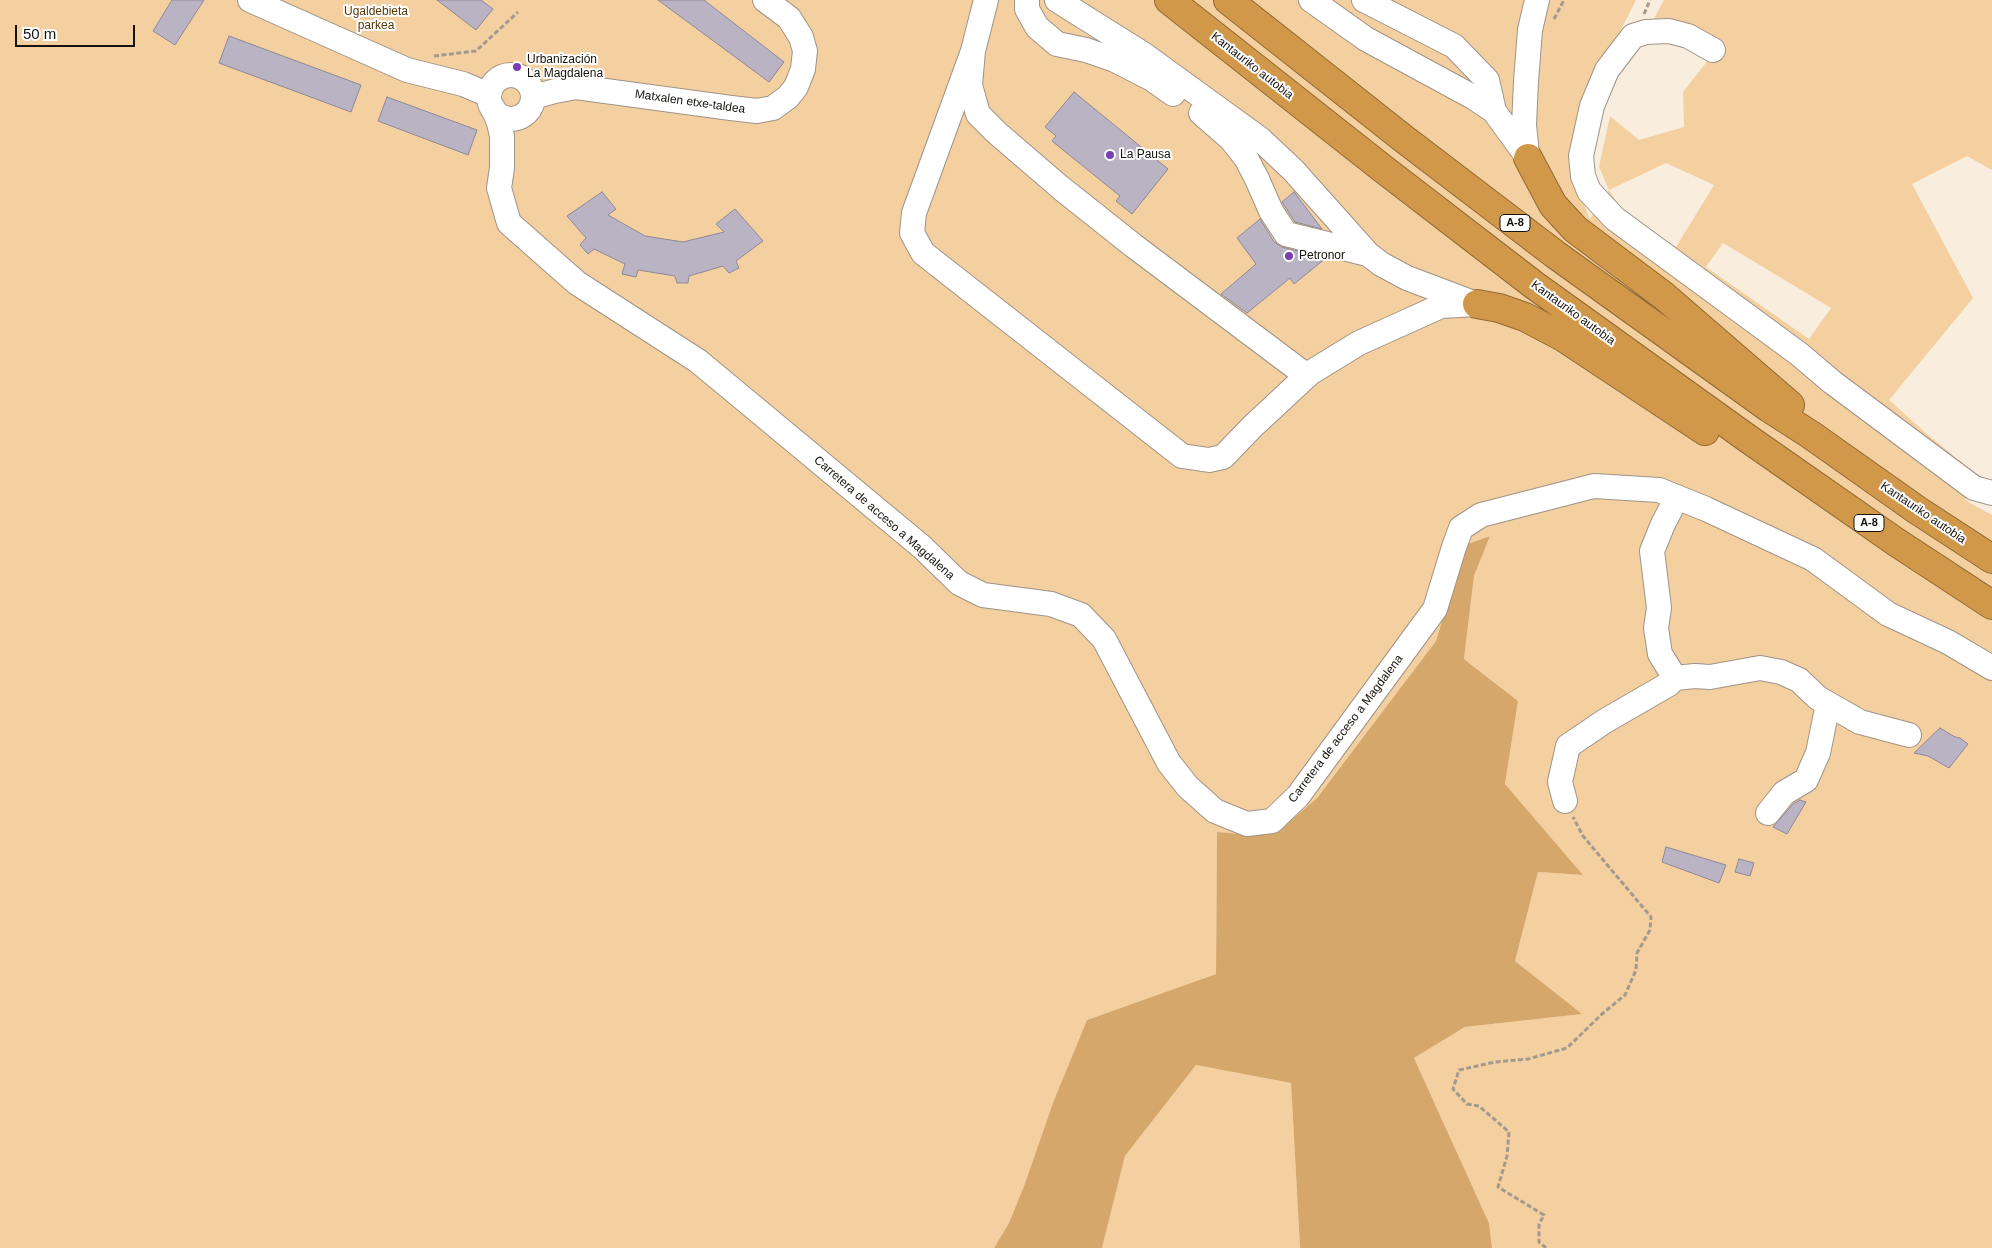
<!DOCTYPE html>
<meta charset="utf-8">
<style>
body{margin:0}
#map{position:relative;width:1992px;height:1248px;overflow:hidden;background:#f9edde;font-family:Arial,sans-serif}
canvas{display:block}
.scale{position:absolute;left:15px;top:25px;width:120px;height:22px;box-sizing:border-box;border:2px solid #16120d;border-top:0;padding-left:6px;font-size:15px;line-height:18px;white-space:nowrap;color:#16120d;-webkit-text-stroke:4px #fff;paint-order:stroke}
</style>
<div id="map">
<canvas width="1992" height="1248"></canvas>
<div class="scale">50 m</div>
</div>
<script>
const c = document.querySelector('canvas').getContext('2d');
c.lineJoin = 'round';
function paint(path, color) { c.fillStyle = color; c.fill(path, 'evenodd'); }
const poly = rows => new Path2D(rows.map(r => 'M' + r).join(''));
function trace(path, color, width, dash) { c.strokeStyle = color; c.lineWidth = width; c.lineCap = dash ? 'butt' : 'round'; c.setLineDash(dash || []); c.stroke(path); }
function label(font, color, halo, rows, align = 'center') {
  c.font = font + ' Arial,sans-serif'; c.lineWidth = 4; c.setLineDash([]); c.textBaseline = 'middle'; c.strokeStyle = halo; c.fillStyle = color; for (const [text, x, y, turn = 0] of rows) {
    c.save(); c.translate(x, y); c.rotate((+turn || 0) * Math.PI / 180); c.textAlign = isNaN(turn) ? turn : align; if (halo) c.strokeText(text, 0, 0); c.fillText(text, 0, 0); c.restore();
  }
}
paint(poly([
 [0,0,1636,0,1605,61,1575,183,1590,219,1609,190,1599,167,1610,116,1639,140,1684,127,1683,92,1709,59,1649,28,1664,0,1992,0,1992,170,1967,156,1912,184,1973,298,1889,400,1928,435,1980,477,1965,500,1992,515,1992,1248,1492,1248,1489,1223,1414,1058,1465,1027,1581,1014,1515,961,1538,872,1583,875,1505,784,1518,701,1464,659,1474,576,1490,536,1465,545,1436,641,1317,798,1289,822,1252,835,1217,832,1216,974,1087,1020,1054,1100,1024,1186,1009,1223,994,1248,0,1248],
 [1666,163,1714,185,1676,247,1624,213,1609,190],
 [1723,243,1831,308,1809,339,1706,267],
 [1196,1065,1291,1083,1300,1248,1102,1248,1125,1156]
]), '#f4cfa0');
paint(poly([
 [1490,536,1474,576,1464,659,1518,701,1505,784,1583,875,1538,872,1515,961,1582,1014,1465,1027,1414,1058,1489,1223,1492,1248,1300,1248,1291,1083,1196,1065,1125,1156,1102,1248,994,1248,1009,1223,1024,1186,1054,1100,1087,1020,1216,974,1217,832,1252,835,1289,822,1317,798,1436,641,1465,545]
]), '#d5a76a');
const building = poly([
 [172,0,204,0,175,45,153,31,172,0],
 [437,0,481,0,493,9,476,30,437,0],
 [658,0,704,0,784,62,769,82,658,0],
 [229,36,361,85,351,112,219,63,229,36],
 [1074,92,1168,169,1132,214,1116,201,1120,196,1052,141,1056,136,1045,127,1074,92],
 [387,97,477,130,468,155,378,121,387,97],
 [602,192,616,209,608,215,645,236,683,242,724,232,716,224,735,209,763,241,736,261,739,268,729,273,723,266,689,276,688,283,677,283,675,276,638,270,636,277,622,274,625,264,594,249,588,254,580,245,586,238,567,216,602,192],
 [1294,192,1322,229,1295,222,1282,202,1294,192],
 [1260,219,1274,242,1282,247,1326,258,1294,284,1290,278,1247,313,1221,294,1256,264,1237,238,1260,219],
 [1940,728,1955,737,1960,738,1968,744,1949,768,1928,756,1914,753,1940,728],
 [1800,800,1806,802,1787,834,1773,827,1793,804,1800,800],
 [1666,847,1726,865,1719,883,1662,862,1666,847],
 [1739,859,1754,863,1750,876,1735,872,1739,859]
]);
paint(building, '#bab3c3');
trace(building, '#8e8897', 1);
const minor = poly([
 [250,0,407,70,463,84,489,95],
 [1027,0,1027,9,1037,27,1057,44,1086,50,1115,60,1152,79,1173,94],
 [1057,0,1143,54,1260,139,1293,170,1368,254,1381,264,1407,278,1468,301],
 [1311,0,1366,39,1473,97,1494,111,1528,158],
 [1364,0,1454,46,1487,80,1494,111],
 [1713,50,1688,36,1669,31,1646,32,1633,36,1607,70,1592,106,1581,156,1583,176,1589,191,1614,218,1799,354,1832,382,1974,488,1992,493],
 [973,51,986,0],
 '489 97a22 22 0 1 1 44 0a22 22 0 1 1-44 0Z',
 [533,97,555,91,576,87,731,108,757,111,773,108,788,97,796,87,803,69,805,51,801,37,789,18,765,0],
 [493,108,499,123,502,136,502,168,499,188,509,223,577,283,698,361,922,547,959,583,983,595,1051,604,1081,615,1104,639,1169,763,1188,787,1215,811,1247,824,1272,821,1298,796,1435,609,1454,547,1461,528,1481,515,1594,486,1659,490,1706,509,1813,559,1888,614,1948,642,1992,668],
 [1201,113,1231,139,1246,158,1257,179,1271,211,1286,234,1368,254],
 [1527,154,1524,125,1526,81,1530,30,1537,0],
 [1307,376,1134,246,1061,188,997,133,978,114,970,85,973,51,914,213,912,233,923,253,1182,456,1209,460,1223,457,1253,426,1310,373,1359,343,1441,306,1477,304],
 [1675,678,1660,654,1656,628,1659,608,1652,551,1663,524,1677,497],
 [1565,801,1560,782,1568,746,1605,721,1669,684,1675,678,1695,676,1710,677,1760,668,1781,672,1799,680,1818,698,1860,722,1909,735],
 [1768,813,1784,793,1806,780,1818,753,1828,704]
]);
const highway = poly([
 [1169,0,1382,168,1534,285,1747,438,1896,542,1992,605],
 [1228,0,1404,139,1556,255,1769,408,1811,435,1917,510,1992,559],
 [1528,158,1553,205,1575,229,1664,296,1790,405],
 [1477,304,1499,308,1525,317,1563,337,1705,431]
]);
trace(minor, '#9f9386', 26);
trace(highway, '#906934', 30);
trace(poly([
 [1644,14,1650,0],
 [1554,19,1564,0],
 [434,56,476,51,518,12],
 [1546,1248,1539,1242,1539,1224,1544,1215,1498,1187,1507,1156,1509,1132,1479,1106,1467,1104,1453,1089,1459,1070,1495,1062,1528,1059,1567,1048,1602,1014,1625,995,1636,970,1637,953,1650,930,1651,917,1583,836,1573,817]
]), '#a39a8f', 3, [5, 2.5]);
trace(minor, '#fff', 24);
trace(highway, '#d19849', 28);
for (const [x, y, r, color] of [
 [517,67,5,"#7b3fb5"],
 [1110,155,5,"#7b3fb5"],
 [1289,256,5,"#7b3fb5"]
]) { const dot = new Path2D(); dot.arc(x, y, r, 0, 2 * Math.PI); c.fillStyle = color; c.fill(dot); trace(dot, '#fff', 2); }
for (const [x, y, w] of [
 [1515,223,30],
 [1869,523,30]
]) { const box = new Path2D(); box.roundRect(x - w / 2, y - 8.5, w, 17, 4); c.fillStyle = '#fff'; c.fill(box); trace(box, '#16120d', 1); }
label('bold 11px', '#16120d', null, [
 ["A-8",1515,223],
 ["A-8",1869,523]
]);
label('12px', '#583906', '#fff', [
 ["Ugaldebieta",376,12],
 ["parkea",376,26]
]);
label('12px', '#16120d', '#fff', [
 ["Urbanización",527,60],
 ["La Magdalena",527,74],
 ["La Pausa",1120,155],
 ["Petronor",1299,256]
], 'left');
label('12px', '#16120d', '#fff', [
 ["Kantauriko autobia",1252,66,38],
 ["Matxalen etxe-taldea",690,102,8],
 ["Kantauriko autobia",1573,313,36],
 ["Kantauriko autobia",1923,513,34],
 ["Carretera de acceso a Magdalena",884,518,41],
 ["Carretera de acceso a Magdalena",1346,729,-53]
]);
</script>
